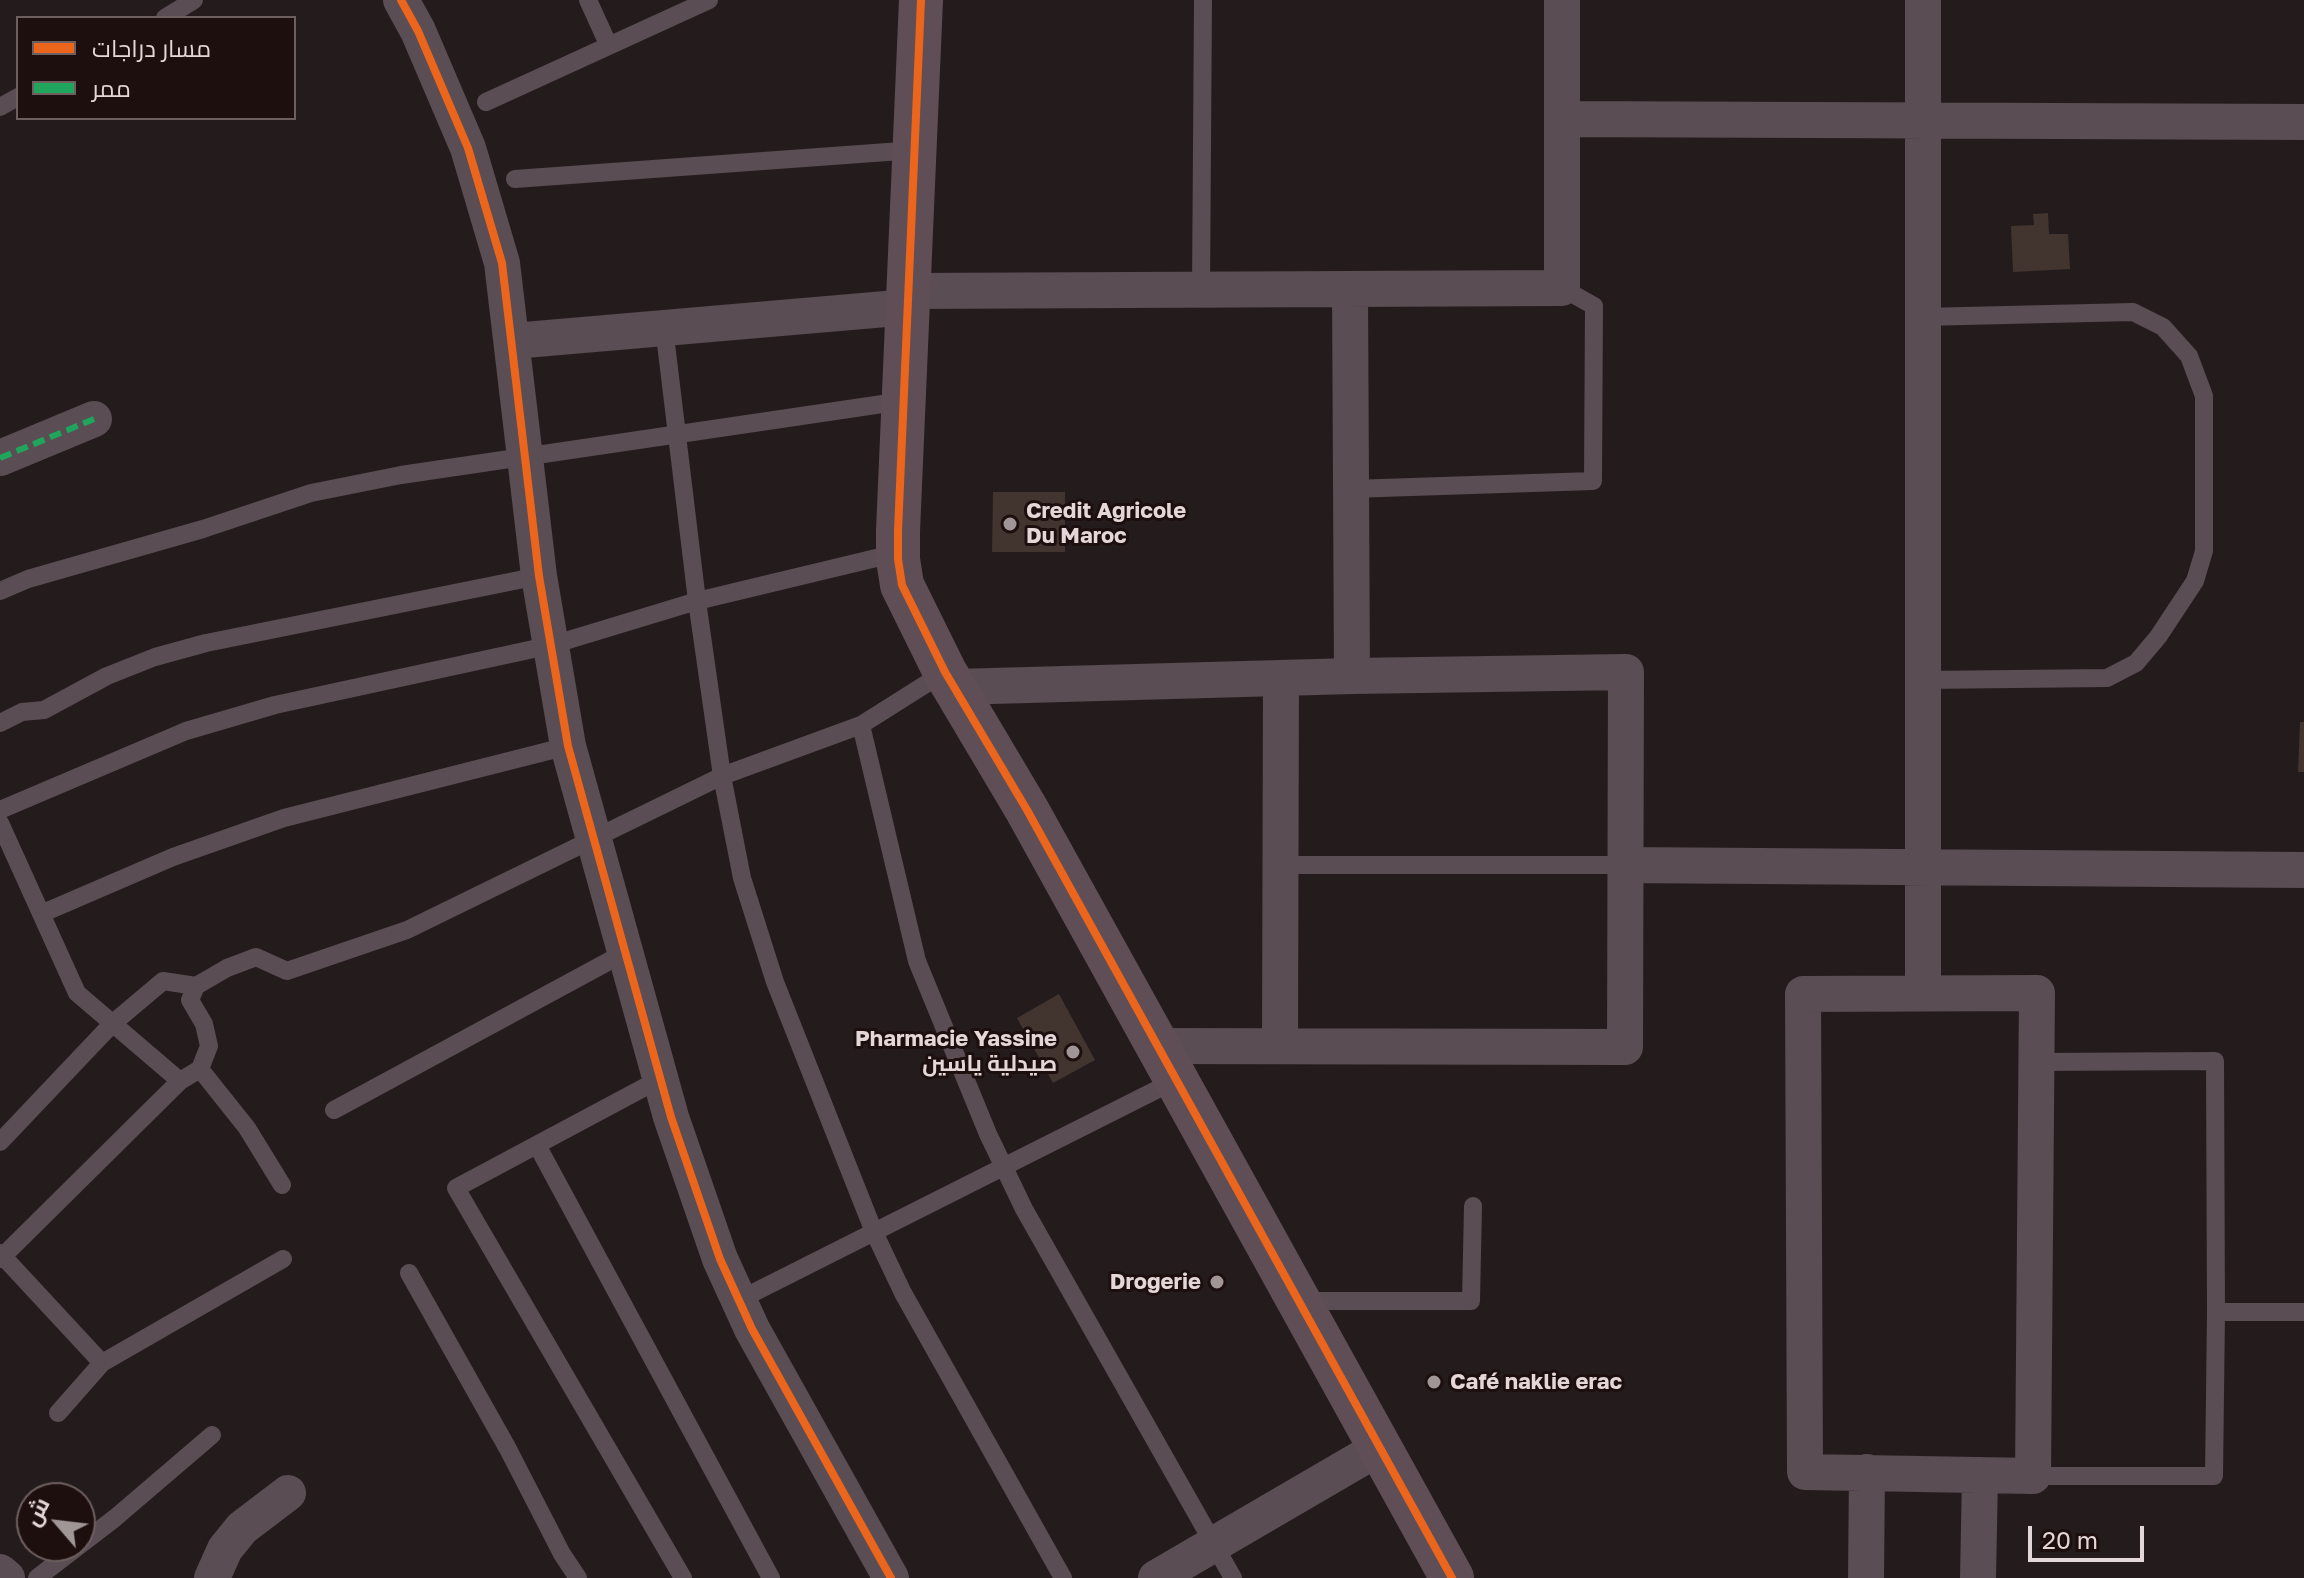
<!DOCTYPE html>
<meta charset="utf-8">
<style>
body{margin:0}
#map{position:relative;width:2304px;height:1578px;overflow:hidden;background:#241c1c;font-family:"Golos Text",Cairo,sans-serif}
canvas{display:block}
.legend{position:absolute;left:16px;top:16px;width:280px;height:104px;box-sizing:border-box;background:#1e0f0f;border:2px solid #6d5f5f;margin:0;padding:10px 14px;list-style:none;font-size:24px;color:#e3d7d7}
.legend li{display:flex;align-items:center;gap:16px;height:40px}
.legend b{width:40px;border:2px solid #6d5f5f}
.north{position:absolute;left:16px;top:1482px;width:80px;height:80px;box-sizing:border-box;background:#1e0f0f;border:2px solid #6d5f5f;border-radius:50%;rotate:298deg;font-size:22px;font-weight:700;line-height:32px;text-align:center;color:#e3d7d7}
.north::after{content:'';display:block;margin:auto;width:28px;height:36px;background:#a09696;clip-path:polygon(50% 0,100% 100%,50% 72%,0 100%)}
.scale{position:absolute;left:2028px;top:1526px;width:116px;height:36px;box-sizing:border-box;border:4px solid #e3d7d7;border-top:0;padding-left:10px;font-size:24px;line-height:28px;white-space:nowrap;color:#e3d7d7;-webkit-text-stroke:6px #1e0f0f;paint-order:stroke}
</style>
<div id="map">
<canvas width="2304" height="1578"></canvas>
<ul class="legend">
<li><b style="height:10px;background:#eb651d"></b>مسار دراجات</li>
<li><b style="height:10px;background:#20a55d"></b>ممر</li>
</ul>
<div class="north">ش</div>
<div class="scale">20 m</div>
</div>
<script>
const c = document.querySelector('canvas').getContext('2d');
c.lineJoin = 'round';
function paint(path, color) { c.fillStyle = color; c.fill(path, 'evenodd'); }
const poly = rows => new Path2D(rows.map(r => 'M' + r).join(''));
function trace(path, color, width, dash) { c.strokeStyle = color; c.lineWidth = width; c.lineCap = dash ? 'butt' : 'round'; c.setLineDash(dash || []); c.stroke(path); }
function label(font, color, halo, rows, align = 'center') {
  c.font = font + ' "Golos Text",Cairo,sans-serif'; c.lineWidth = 6; c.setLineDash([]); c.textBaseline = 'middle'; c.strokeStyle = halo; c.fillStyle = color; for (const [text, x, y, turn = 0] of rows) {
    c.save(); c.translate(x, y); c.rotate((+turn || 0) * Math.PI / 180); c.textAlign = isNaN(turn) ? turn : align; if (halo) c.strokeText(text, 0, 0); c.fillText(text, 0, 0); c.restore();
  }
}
paint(poly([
 [2048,213,2049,234,2068,234,2070,269,2013,272,2011,226,2034,225,2033,214],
 [993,492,1065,492,1065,552,992,552],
 [2300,722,2304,722,2304,772,2298,772],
 [1059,994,1095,1060,1053,1083,1017,1018]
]), '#42352f');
trace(poly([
 [588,0,608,44],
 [165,18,194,0],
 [486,102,709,0],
 [0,107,18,97],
 [515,179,915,150],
 [1201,291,1203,0],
 [664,327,697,601,722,776,742,878,775,982,874,1232,903,1293,1063,1578],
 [1351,489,1593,481,1594,306,1562,288],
 [0,591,28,579,203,529,311,493,401,475,903,401],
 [945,672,861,725,917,961,988,1134,1024,1209,1233,1578],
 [1922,680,2107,678,2136,663,2158,637,2195,581,2204,551,2204,396,2189,356,2163,327,2133,312,1922,317],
 [0,723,22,712,44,710,107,676,155,657,206,643,539,576],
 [0,810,186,731,275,705,552,645,697,601,897,553],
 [0,823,77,993,180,1081],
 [1281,865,1624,865],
 [43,913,173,857,284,818,568,746],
 [2038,1062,2215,1061,2216,1312],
 [200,1069,209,1046,204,1024,190,1000,196,986,227,968,256,957,287,971,407,930,722,776,861,725],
 [660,1079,456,1188,683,1578],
 [334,1110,624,953],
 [0,1142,112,1024,163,981,196,986],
 [537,1145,771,1578],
 [0,1253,102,1363],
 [0,1259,180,1081,200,1069,247,1128,282,1185],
 [409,1273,508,1449,562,1554,578,1578],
 [739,1300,1176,1080],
 [1300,1301,1471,1301,1473,1206],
 [58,1413,102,1363,283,1259],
 [2033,1476,2214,1476,2216,1312,2304,1312],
 [37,1578,115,1518,212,1435]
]), '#5a4d53', 18);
trace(poly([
 [401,0,418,31,468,148,502,263,539,576,568,746,671,1117,720,1259,752,1329,891,1578],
 [1923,0,1923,992],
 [1562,119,2304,122],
 [910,291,1562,288,1562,0],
 [1350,291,1352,676],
 [513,341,909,307],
 [0,458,94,419],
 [956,687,1352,676,1626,672,1625,1047,1158,1046],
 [1624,865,2304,870],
 [2037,993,2033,1476,1805,1472,1803,994,2037,993],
 [1280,1046,1281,678],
 [0,1572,7,1578],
 [212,1578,225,1549,242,1528,288,1493],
 [1156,1578,1379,1448],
 [1866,1578,1867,1472],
 [1978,1578,1980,1475]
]), '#5a4d53', 36);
trace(poly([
 [921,0,898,531,898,559,902,585,945,672,1027,810,1452,1578]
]), '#5f4e56', 44);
trace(poly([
 [0,458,94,419]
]), '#20a55d', 6, [12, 6]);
trace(poly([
 [401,0,418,31,468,148,502,263,539,576,568,746,671,1117,720,1259,752,1329,891,1578],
 [921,0,898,531,898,559,902,585,945,672,1027,810,1452,1578]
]), '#eb651d', 8);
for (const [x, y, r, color] of [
 [1010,524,8,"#a09696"],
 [1073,1052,8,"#a09696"],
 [1217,1282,8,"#a09696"],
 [1434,1382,8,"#a09696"]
]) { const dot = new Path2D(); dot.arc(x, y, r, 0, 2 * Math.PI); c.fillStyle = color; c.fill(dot); trace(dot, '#1e0f0f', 3); }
label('bold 22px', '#e3d7d7', '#1e0f0f', [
 ["Credit Agricole",1026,511],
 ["Du Maroc",1026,536],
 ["Pharmacie Yassine",1057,1039,"right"],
 ["صيدلية ياسين",1057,1064,"right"],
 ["Drogerie",1201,1282,"right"],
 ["Café naklie erac",1450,1382]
], 'left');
</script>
